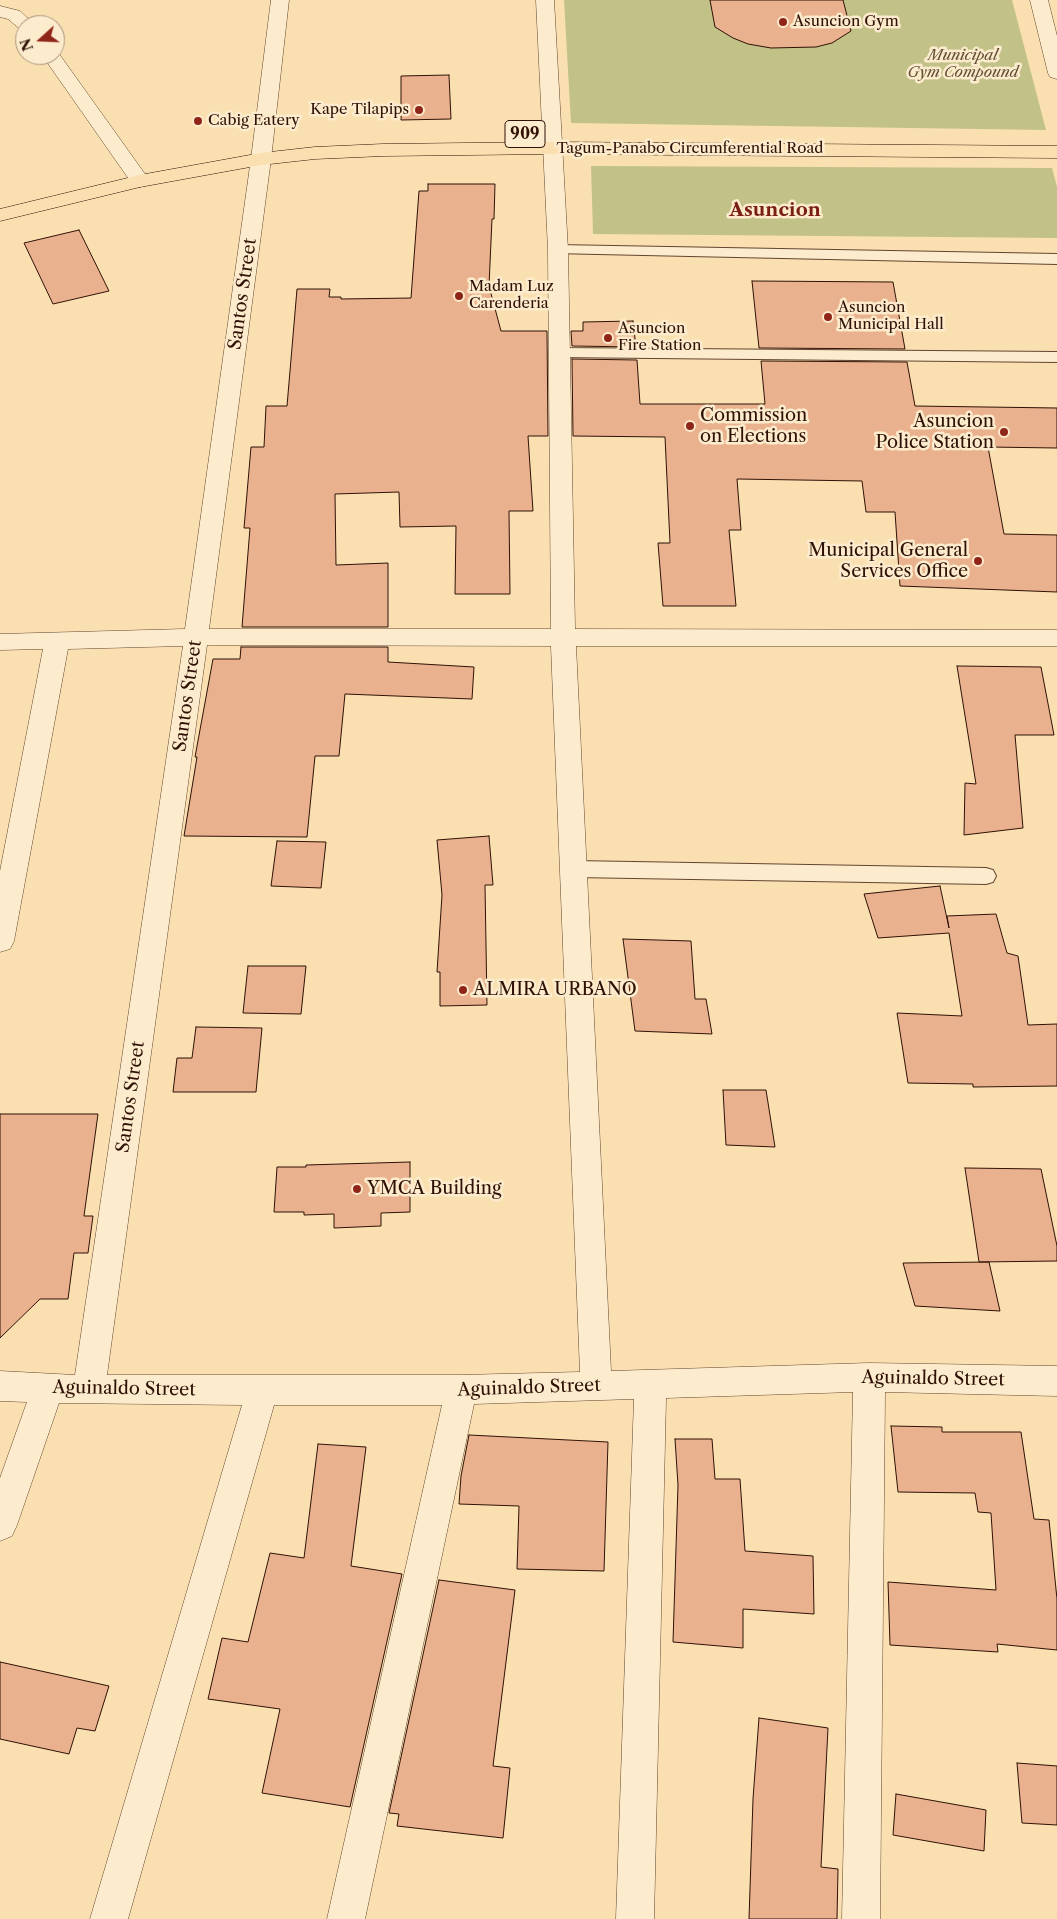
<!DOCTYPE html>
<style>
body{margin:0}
#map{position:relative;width:1057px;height:1919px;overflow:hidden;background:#fae0b1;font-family:"Libre Caslon Text",serif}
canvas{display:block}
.north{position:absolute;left:15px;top:15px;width:50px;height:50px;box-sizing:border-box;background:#fcebcc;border:1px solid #aa947d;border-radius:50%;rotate:250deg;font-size:14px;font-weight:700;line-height:20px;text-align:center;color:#2f1106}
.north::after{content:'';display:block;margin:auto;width:18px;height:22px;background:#8f2418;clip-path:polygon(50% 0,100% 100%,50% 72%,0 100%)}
</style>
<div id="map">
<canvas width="1057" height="1919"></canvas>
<div class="north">N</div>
</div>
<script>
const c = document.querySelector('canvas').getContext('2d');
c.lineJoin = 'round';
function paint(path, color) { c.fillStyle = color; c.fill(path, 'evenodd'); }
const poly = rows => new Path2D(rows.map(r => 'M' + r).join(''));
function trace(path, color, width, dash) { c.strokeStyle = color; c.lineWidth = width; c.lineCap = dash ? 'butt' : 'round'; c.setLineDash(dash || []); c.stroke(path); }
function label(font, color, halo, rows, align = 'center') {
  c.font = font + ' "Libre Caslon Text",serif'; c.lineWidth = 5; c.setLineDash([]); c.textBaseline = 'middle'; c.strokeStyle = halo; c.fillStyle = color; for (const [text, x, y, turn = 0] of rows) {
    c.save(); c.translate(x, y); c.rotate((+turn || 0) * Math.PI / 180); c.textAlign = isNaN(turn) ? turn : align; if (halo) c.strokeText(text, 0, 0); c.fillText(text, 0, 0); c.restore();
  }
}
paint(poly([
 [564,0,1012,0,1046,130,571,123],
 [591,166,1052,168,1057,187,1057,238,593,234]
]), '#c2c188');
const building = poly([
 [710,0,843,0,851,31,832,43,816,47,771,48,748,44,733,38,715,27,710,0],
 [449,75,451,119,401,120,401,76,449,75],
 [428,184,495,184,494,219,492,219,489,286,501,331,547,331,548,436,528,436,533,511,509,511,510,594,455,594,456,526,400,527,399,492,335,494,336,565,388,563,388,627,242,627,250,528,244,528,251,447,264,447,266,406,287,406,297,289,330,289,329,297,341,297,341,299,411,298,419,191,428,191,428,184],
 [79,230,109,291,53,304,24,243,79,230],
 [752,281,893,282,905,349,759,348,752,281],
 [633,321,636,347,572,346,571,331,583,331,583,322,633,321],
 [572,359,637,360,640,404,765,404,761,361,907,362,915,406,1057,408,1057,448,988,447,1004,534,1057,535,1057,592,900,586,895,512,866,512,862,481,737,479,741,530,729,530,736,606,663,606,658,543,670,543,665,437,573,436,572,359],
 [241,647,388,647,388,662,474,667,472,699,345,694,339,756,315,756,307,837,184,836,197,757,195,757,213,659,240,659,241,647],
 [957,666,1041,667,1054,735,1015,735,1023,828,964,835,965,783,976,784,957,666],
 [489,836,493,885,485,885,487,1005,440,1006,440,972,437,972,442,895,437,840,489,836],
 [277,841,326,842,321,888,271,886,277,841],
 [940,886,949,928,947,916,996,914,1007,953,1018,956,1028,1025,1057,1024,1057,1086,973,1087,973,1084,908,1083,897,1013,962,1016,949,933,878,938,864,894,940,886],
 [623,939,691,941,695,999,706,999,712,1034,635,1031,623,939],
 [248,966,306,966,301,1014,243,1013,248,966],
 [196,1027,262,1028,256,1092,173,1092,177,1058,192,1058,196,1027],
 [723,1090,766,1090,775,1147,726,1145,723,1090],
 [0,1114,98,1114,84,1216,93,1216,88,1253,74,1253,68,1299,40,1299,0,1338,0,1114],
 [410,1162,410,1212,381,1213,381,1226,334,1228,334,1214,304,1215,304,1212,274,1212,277,1167,306,1167,306,1165,410,1162],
 [965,1168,1041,1169,1057,1246,1057,1261,979,1262,965,1168],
 [989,1262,1000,1311,915,1306,903,1263,989,1262],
 [891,1426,942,1427,942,1432,1021,1432,1034,1519,1049,1520,1057,1599,1057,1650,997,1644,998,1652,890,1645,888,1582,996,1590,991,1513,978,1512,975,1493,898,1492,891,1426],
 [469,1435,608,1442,604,1571,517,1569,519,1506,459,1504,461,1476,469,1435],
 [675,1439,712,1439,715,1479,740,1479,745,1551,813,1556,814,1614,743,1609,743,1648,673,1642,678,1485,675,1439],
 [318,1444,366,1447,351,1566,402,1574,350,1807,262,1793,280,1709,208,1699,222,1638,248,1642,270,1553,304,1558,318,1444],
 [439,1580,515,1590,493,1766,510,1768,503,1838,397,1826,399,1814,389,1813,439,1580],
 [0,1662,109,1686,95,1731,77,1728,69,1754,0,1739,0,1662],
 [759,1718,828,1728,821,1867,838,1869,837,1919,749,1919,753,1799,759,1718],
 [1017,1763,1057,1766,1057,1825,1022,1823,1017,1763],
 [896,1794,986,1810,984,1851,893,1835,896,1794]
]);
paint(building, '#e9b18d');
trace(building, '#2f1106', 1);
const lane = poly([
 [558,245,1057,254,1057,264,552,253,550,250,552,247,558,245],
 [559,348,1057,352,1057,362,553,357,551,353,553,349,559,348],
 [574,861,986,868,993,870,996,876,993,882,986,884,574,877,567,875,564,869,567,863,574,861]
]);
const street = poly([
 [271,0,289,0,271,159,209,629,551,629,548,250,536,0,554,0,568,250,575,629,1057,630,1057,646,576,646,611,1371,869,1363,1057,1366,1057,1396,885,1392,880,1919,842,1919,853,1392,666,1398,654,1919,616,1919,634,1399,474,1404,365,1919,327,1919,442,1405,274,1405,128,1919,90,1919,242,1405,59,1403,17,1525,12,1536,0,1541,0,1478,27,1402,0,1401,0,1371,75,1375,183,646,68,649,14,941,10,949,0,952,0,871,43,649,0,650,0,634,185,629,251,159,271,0],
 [207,645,551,646,580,1372,461,1375,107,1375,207,645],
 [1030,0,1048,0,1057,36,1057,79,1050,77,1048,73,1030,0],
 [0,6,20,11,35,25,25,25,25,30,20,29,8,19,0,17,0,6],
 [55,51,57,51,150,181,147,185,140,187,133,185,42,55,55,55,55,51]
]);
const highway = poly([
 [552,142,1057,146,1057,158,552,154,383,156,315,159,261,165,140,187,0,221,0,209,140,175,261,153,315,147,383,144,552,142]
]);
trace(lane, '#624531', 2);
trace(street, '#624531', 1);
trace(highway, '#2f1106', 1);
paint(lane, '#fcebcc');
paint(street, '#fcebcc');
paint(highway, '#fae0b1');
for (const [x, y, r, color] of [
 [783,22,5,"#8f2418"],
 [419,110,5,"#8f2418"],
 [198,121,5,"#8f2418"],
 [459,296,5,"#8f2418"],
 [828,317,5,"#8f2418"],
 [608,338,5,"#8f2418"],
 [690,426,5,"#8f2418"],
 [1004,432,5,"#8f2418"],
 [978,561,5,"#8f2418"],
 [463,990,5,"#8f2418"],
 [357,1189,5,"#8f2418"]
]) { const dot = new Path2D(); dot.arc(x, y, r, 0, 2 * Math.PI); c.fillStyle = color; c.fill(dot); trace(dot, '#fcebcc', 2); }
label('15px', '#2f1106', '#fcebcc', [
 ["Asuncion Gym",793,22],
 ["Kape Tilapips",409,110,"right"],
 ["Cabig Eatery",208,121],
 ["Madam Luz",469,287],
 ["Carenderia",469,304],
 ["Asuncion",838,308],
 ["Municipal Hall",838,325],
 ["Asuncion",618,329],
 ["Fire Station",618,346]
], 'left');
label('italic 15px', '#624f34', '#fcebcc', [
 ["Municipal",963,56],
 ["Gym Compound",963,73]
]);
label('15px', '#2f1106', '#fcebcc', [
 ["Tagum-Panabo Circumferential Road",690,149]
]);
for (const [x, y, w] of [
 [525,134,40]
]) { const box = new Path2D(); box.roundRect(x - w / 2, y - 13.5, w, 27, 4); c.fillStyle = '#fcebcc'; c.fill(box); trace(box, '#2f1106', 1); }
label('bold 16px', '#2f1106', null, [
 ["909",525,134]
]);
label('18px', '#2f1106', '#fcebcc', [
 ["Santos Street",243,294,-82],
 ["Santos Street",188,696,-82],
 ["Santos Street",131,1097,-82],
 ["Aguinaldo Street",933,1379,1],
 ["Aguinaldo Street",529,1388,-2],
 ["Aguinaldo Street",124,1389,1]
]);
label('18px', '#2f1106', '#fcebcc', [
 ["Commission",700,416],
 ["on Elections",700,437],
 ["Asuncion",994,422,"right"],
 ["Police Station",994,443,"right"],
 ["Municipal General",968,551,"right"],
 ["Services Office",968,572,"right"],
 ["ALMIRA URBANO",473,990],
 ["YMCA Building",367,1189]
], 'left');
label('bold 19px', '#7a1f14', '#fcebcc', [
 ["Asuncion",775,211]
]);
</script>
